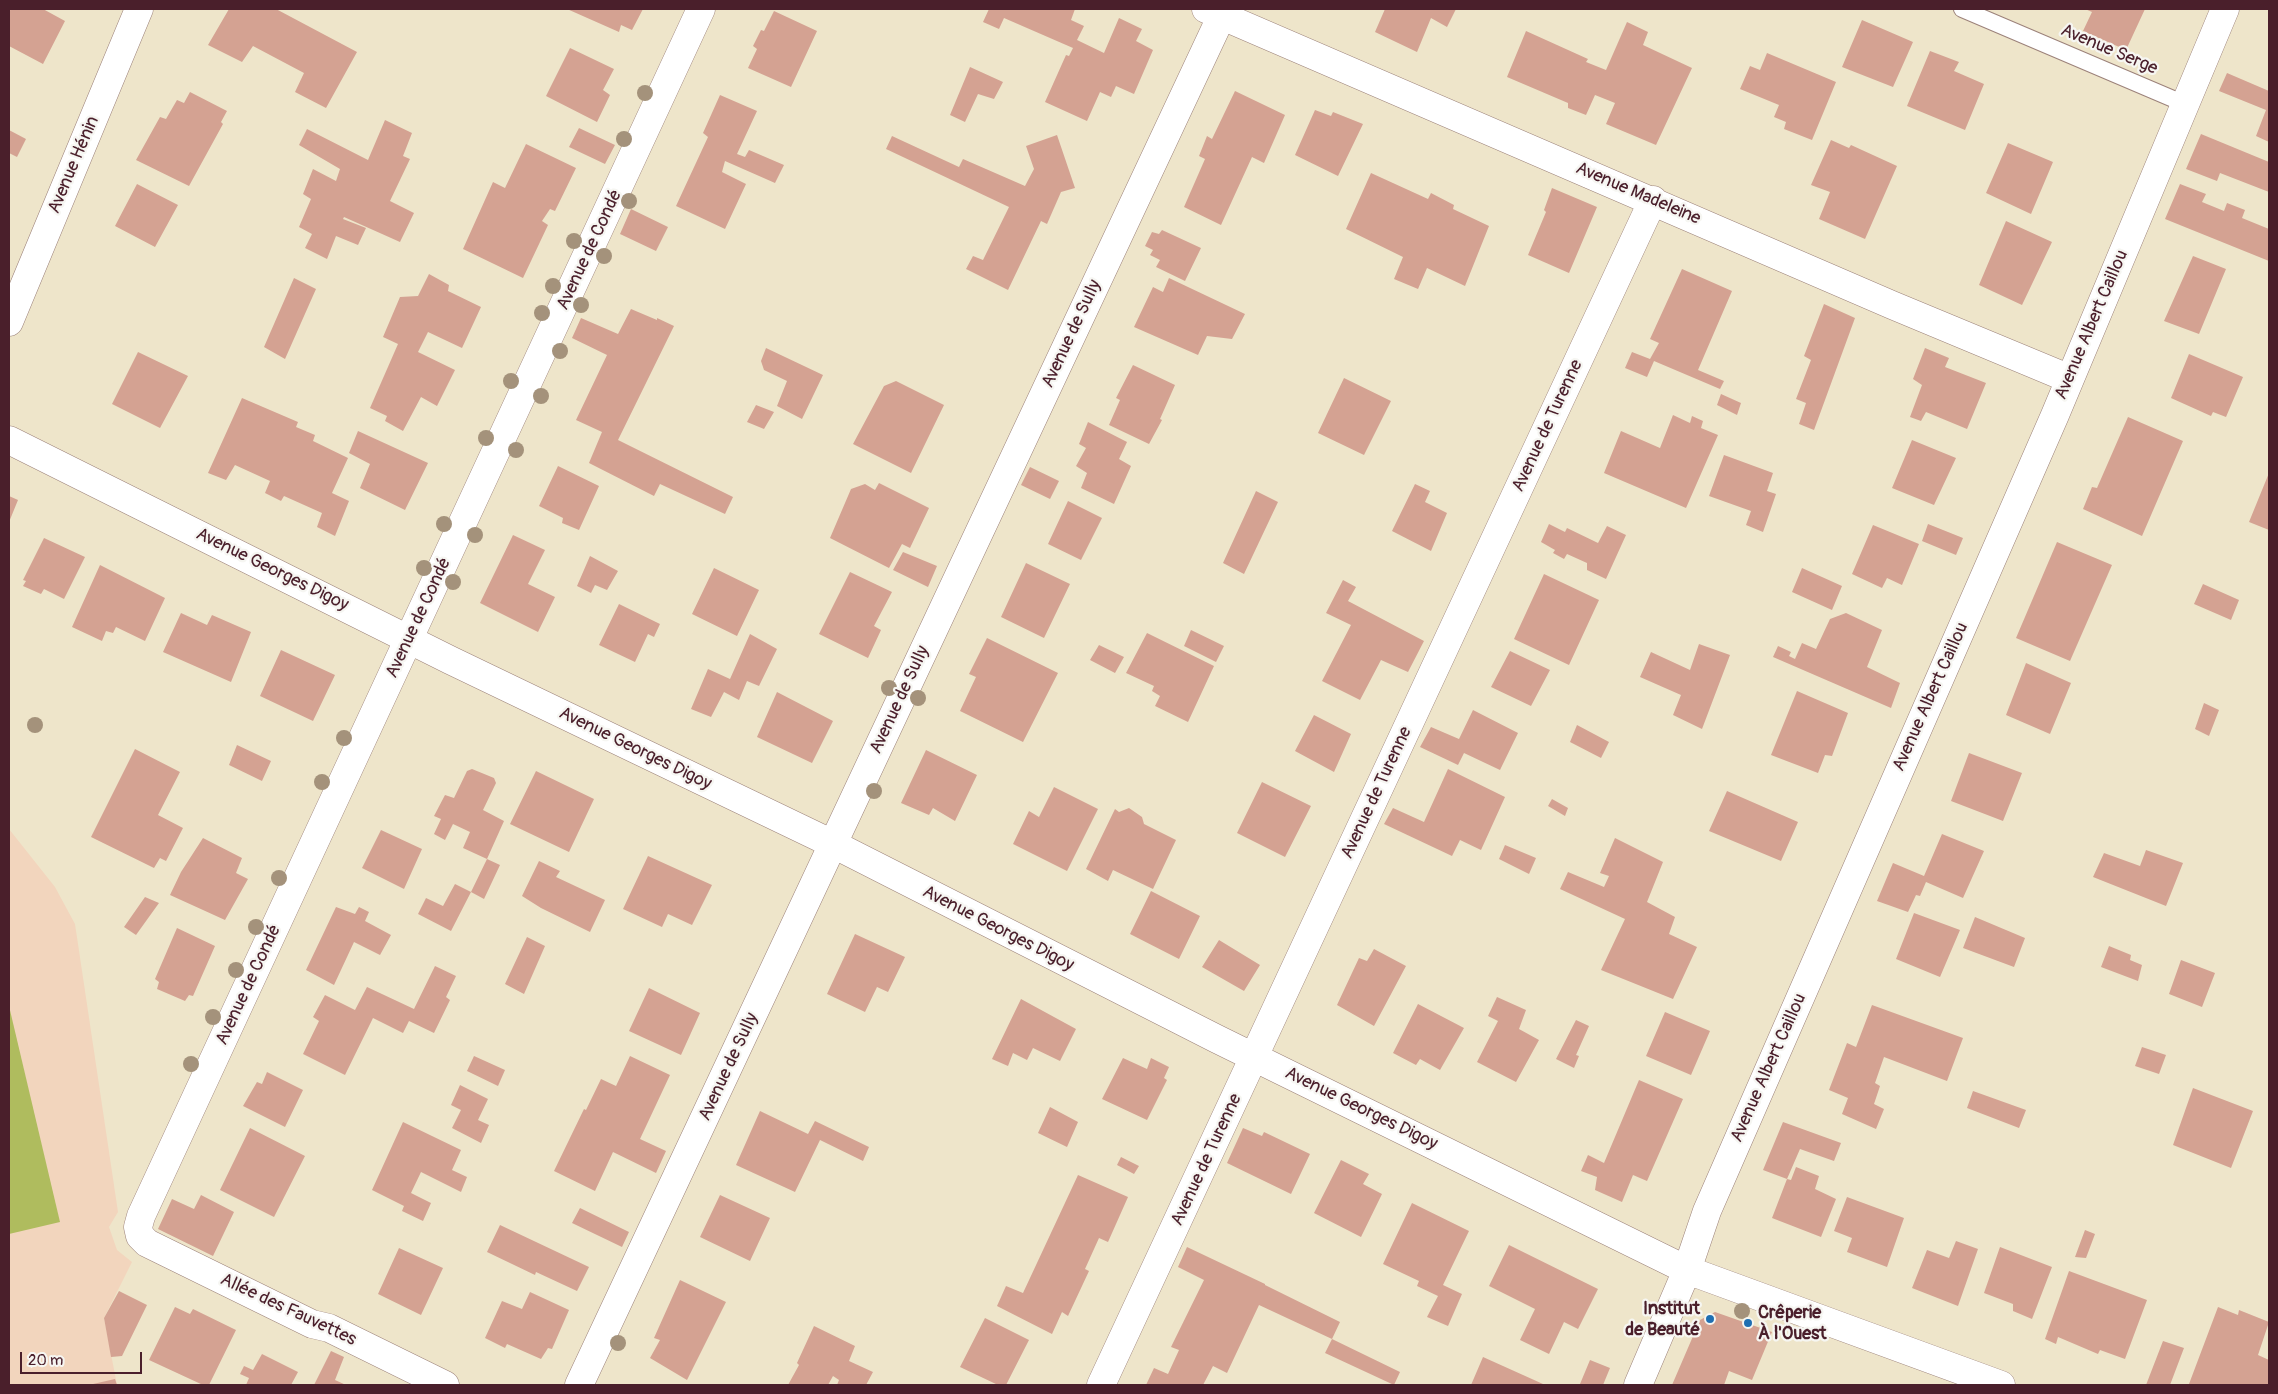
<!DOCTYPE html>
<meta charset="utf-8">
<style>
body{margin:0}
#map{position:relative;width:2278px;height:1394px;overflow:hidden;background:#eee5ca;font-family:Pangolin,sans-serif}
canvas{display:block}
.frame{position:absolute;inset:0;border:10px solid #4a1f2b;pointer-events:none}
.scale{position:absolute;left:20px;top:1352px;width:122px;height:22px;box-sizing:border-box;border:2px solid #4a1f2b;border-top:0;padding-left:6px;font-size:15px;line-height:18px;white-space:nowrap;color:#4a1f2b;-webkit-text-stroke:4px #f6f6f2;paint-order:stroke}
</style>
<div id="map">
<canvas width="2278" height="1394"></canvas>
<div class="frame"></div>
<div class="scale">20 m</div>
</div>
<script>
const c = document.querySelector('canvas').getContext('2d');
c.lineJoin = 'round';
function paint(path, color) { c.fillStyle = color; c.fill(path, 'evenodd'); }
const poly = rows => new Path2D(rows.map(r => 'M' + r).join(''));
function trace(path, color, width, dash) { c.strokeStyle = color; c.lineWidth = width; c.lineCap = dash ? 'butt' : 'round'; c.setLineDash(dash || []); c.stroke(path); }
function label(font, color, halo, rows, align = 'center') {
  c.font = font + ' Pangolin,sans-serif'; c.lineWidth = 4.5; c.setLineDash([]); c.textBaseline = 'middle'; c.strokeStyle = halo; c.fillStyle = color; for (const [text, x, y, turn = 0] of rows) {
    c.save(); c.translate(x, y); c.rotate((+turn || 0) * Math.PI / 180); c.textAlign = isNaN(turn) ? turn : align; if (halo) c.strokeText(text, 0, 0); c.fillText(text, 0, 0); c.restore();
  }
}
paint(poly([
 [9,829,55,887,75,924,118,1212,109,1227,117,1250,132,1262,104,1318,117,1385,9,1385]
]), '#f2d5bd');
paint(poly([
 [9,1006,60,1222,9,1234]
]), '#afbc5e');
paint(poly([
 [11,9,43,9,65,21,43,64,9,46,9,12],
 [229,9,276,9,357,52,326,108,295,92,304,73,253,46,242,62,208,45],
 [567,9,643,9,632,30,621,25,619,32],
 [989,9,1075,9,1071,20,1084,26,1077,40,1104,53,1119,18,1142,29,1136,41,1153,50,1134,94,1116,86,1111,97,1100,92,1087,121,1045,102,1066,55,1069,56,1073,48,1004,18,999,29,983,22],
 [1385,9,1456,9,1447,27,1431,18,1417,52,1375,32],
 [2085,9,2145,9,2126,50,2083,31,2092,12],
 [774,11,817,31,791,87,748,68,757,49,753,46,761,30,764,31],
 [1862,20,1913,42,1893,87,1842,67],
 [1627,22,1648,32,1643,45,1692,68,1656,145,1606,124,1615,103,1595,95,1586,115,1568,108,1568,103,1507,77,1526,31,1588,59,1586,62,1606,70],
 [570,48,614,69,603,90,610,95,597,122,546,96],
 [1930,51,1959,62,1954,71,1984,84,1965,130,1907,106],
 [1767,53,1836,82,1812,140,1784,129,1786,122,1774,117,1779,105,1740,89,1750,66,1760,70],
 [970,67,1003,82,994,99,978,94,965,122,950,115],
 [2227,73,2269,91,2269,142,2256,136,2266,110,2219,91],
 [1235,91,1285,115,1264,163,1252,157,1221,225,1184,207,1205,159,1199,156,1207,136,1212,139],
 [190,92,227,111,221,122,223,124,189,186,136,160,160,117,166,119,177,100,184,103],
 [720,95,757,111,737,154,745,157,749,150,784,165,775,183,725,161,722,172,746,184,725,229,676,206,708,137,703,133],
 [1315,110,1331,116,1333,112,1363,124,1338,176,1295,155],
 [385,120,412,133,403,156,410,159,390,201,414,213,400,242,344,217,343,219,366,228,358,245,336,236,327,259,305,248,312,234,299,227,311,199,303,194,313,169,336,181,340,169,299,145,307,129,368,160],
 [579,128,615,145,605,164,569,147],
 [9,130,26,139,17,157,9,153],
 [2201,134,2269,162,2269,192,2220,173,2217,181,2186,169],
 [1057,135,1075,188,1061,192,1047,224,1041,221,1008,290,966,269,973,256,983,260,1009,207,886,149,892,136,959,167,963,159,1025,186,1034,169,1026,146],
 [1831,140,1849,148,1851,145,1897,166,1865,239,1819,219,1830,192,1811,185],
 [2008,143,2053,162,2031,214,1986,193],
 [526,144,576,168,555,211,550,209,542,221,548,225,523,278,463,249,493,182,505,188],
 [1371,173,1428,199,1431,193,1454,205,1453,209,1489,226,1465,286,1427,268,1418,289,1394,279,1403,257,1346,229],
 [137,184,178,205,155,247,115,226],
 [2180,184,2206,194,2202,202,2224,211,2227,203,2245,210,2242,218,2269,229,2269,261,2165,219],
 [1552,188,1597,207,1569,273,1528,255,1546,212,1544,210],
 [631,209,668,227,656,251,620,234],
 [2006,221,2052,242,2022,305,1979,285],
 [1162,230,1201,248,1185,281,1156,267,1160,260,1150,255,1153,250,1145,246,1152,232,1159,234],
 [2193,256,2226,269,2199,334,2164,321],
 [1682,269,1732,291,1698,370,1724,381,1720,389,1654,361,1647,377,1625,368,1632,352,1650,359,1659,343,1650,339],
 [429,274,449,285,448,291,481,307,462,348,428,332,418,352,455,370,437,406,421,397,403,431,385,421,387,416,370,408,398,344,383,337,400,297,418,296],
 [294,278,316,289,285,359,264,347],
 [1169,278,1245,314,1232,339,1207,336,1198,355,1134,327,1153,287,1163,292],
 [1824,304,1855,318,1814,430,1799,424,1806,403,1796,399,1811,360,1804,356],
 [631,309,657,320,657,318,674,326,618,440,733,497,725,514,660,484,654,496,589,463,602,432,576,420,607,355,572,338,581,318,618,334],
 [766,348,823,375,802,419,777,406,787,381,764,370,761,361],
 [1925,348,1949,358,1945,367,1986,383,1967,429,1926,412,1921,421,1910,417,1922,385,1913,379],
 [138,352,188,376,160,428,112,404],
 [2189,354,2243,377,2226,417,2213,412,2211,416,2171,398],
 [1133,365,1175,385,1160,419,1162,420,1149,444,1109,425,1120,400,1116,398],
 [1344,378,1391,401,1364,455,1318,433],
 [896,381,944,405,911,473,853,444,884,386],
 [1721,394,1741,403,1737,415,1717,405],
 [242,398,298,422,296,427,315,435,313,441,348,458,332,493,349,501,335,536,317,527,322,513,284,496,281,501,265,493,270,481,235,465,226,480,208,473],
 [756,405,774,412,764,429,747,422],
 [1673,415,1690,423,1692,416,1703,421,1701,428,1718,435,1686,508,1604,473,1621,431,1660,448],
 [2128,417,2183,441,2142,536,2083,509,2092,487,2097,488],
 [1088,422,1127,442,1119,459,1131,466,1114,504,1081,488,1087,473,1076,466,1086,448,1079,444],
 [358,431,428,463,405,510,360,488,370,464,349,453],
 [1912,440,1956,458,1934,505,1892,488],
 [1724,455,1773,473,1767,491,1776,494,1763,532,1746,525,1751,511,1709,496],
 [558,466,599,486,579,530,562,523,563,518,539,506],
 [1030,467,1059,481,1050,499,1021,485],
 [2269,473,2269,530,2249,522],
 [879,483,929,508,910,548,902,544,889,568,830,538,851,489,865,484,875,490],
 [1415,484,1430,491,1425,502,1447,513,1431,551,1392,531],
 [1256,491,1278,502,1244,574,1223,563],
 [9,496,18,500,9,522],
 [1068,501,1102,518,1081,560,1048,544],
 [1549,524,1565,532,1567,528,1598,543,1607,526,1626,535,1606,579,1587,570,1587,563,1567,554,1564,559,1553,553,1555,550,1541,542],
 [1928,524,1963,538,1956,555,1922,541],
 [1873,525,1919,544,1902,585,1887,578,1882,588,1852,574],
 [513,535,545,550,528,584,555,597,538,632,480,603],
 [44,538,85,557,64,599,44,589,41,594,23,586,26,581,23,580],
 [2057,542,2112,565,2070,661,2016,638],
 [903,552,937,566,928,587,893,570],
 [590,556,618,571,607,590,595,585,591,593,577,586],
 [1026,563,1070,584,1044,638,1001,617],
 [100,565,165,598,145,641,116,627,113,633,106,631,102,641,72,627],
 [714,568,759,590,737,636,692,614],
 [1802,568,1842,586,1832,610,1792,592],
 [850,572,892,592,874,626,881,630,868,658,819,634],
 [1544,574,1599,600,1569,665,1514,639],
 [1343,580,1356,587,1348,601,1424,641,1408,672,1381,660,1360,700,1322,681,1351,625,1326,613],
 [2203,584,2239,600,2231,620,2194,604],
 [619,604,660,624,654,637,648,634,635,662,599,645],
 [181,613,207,625,212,615,251,632,231,682,163,652],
 [1846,613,1882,630,1867,667,1900,683,1891,708,1773,657,1778,646,1791,652,1789,656,1795,659,1802,643,1816,649,1830,619],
 [1191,630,1224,646,1216,662,1184,646],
 [1147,633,1214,666,1188,722,1155,706,1160,696,1152,691,1154,686,1126,673],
 [750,634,777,649,759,686,747,681,739,700,724,692,711,717,691,709,708,669,730,679],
 [987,638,1058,673,1023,742,960,711,976,677,969,674],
 [1699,644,1730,655,1702,729,1673,715,1681,695,1640,677,1651,652,1690,670],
 [1099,645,1124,657,1115,673,1090,660],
 [281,650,335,675,313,721,260,696],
 [1510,651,1550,670,1531,706,1491,687],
 [2026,663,2071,683,2050,734,2006,715],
 [1797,691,1848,713,1832,756,1825,755,1818,773,1771,755],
 [777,692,833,721,812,763,757,737],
 [2204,703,2219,710,2209,736,2195,729],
 [1473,710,1518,733,1500,770,1464,753,1458,765,1420,747,1431,727,1459,739],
 [1314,715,1351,734,1334,772,1295,751],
 [1577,725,1609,742,1601,758,1570,742],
 [237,745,271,761,262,781,229,765],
 [135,749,180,772,158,815,183,828,166,861,160,858,154,868,91,837],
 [926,750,977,775,955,821,933,808,929,815,901,803],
 [1969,753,2022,773,2003,821,1951,801],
 [472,769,494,778,496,783,483,810,504,821,487,859,463,848,470,832,453,824,445,840,434,834,441,819,434,816,445,795,454,798,467,771],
 [1448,769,1505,797,1481,850,1460,840,1452,856,1384,824,1393,808,1424,822],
 [536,771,594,799,569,852,510,824],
 [1262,782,1311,806,1285,857,1237,833],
 [1054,787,1098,809,1067,871,1013,844,1029,811,1039,817],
 [1727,791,1798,822,1781,861,1709,831],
 [1552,799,1568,808,1565,816,1548,806],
 [1129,808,1142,817,1144,824,1176,840,1153,889,1113,870,1108,881,1086,869,1115,809,1119,812],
 [381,830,422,849,404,889,362,868],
 [1942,834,1984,851,1963,898,1926,882,1920,896,1916,895,1908,912,1877,901,1893,863,1924,876],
 [203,838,242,858,236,873,248,879,225,920,170,895,181,872],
 [1615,838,1663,862,1647,902,1675,917,1669,934,1697,947,1673,999,1601,970,1625,919,1560,889,1568,872,1604,887,1609,876,1600,873],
 [1505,845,1536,858,1529,874,1499,859],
 [2146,850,2183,863,2166,906,2093,877,2104,853,2140,866],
 [648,856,712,885,692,925,668,914,662,927,623,909],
 [487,859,500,865,484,899,471,892],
 [539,861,560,871,556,877,605,900,590,932,541,908,522,896],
 [455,884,471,892,451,931,418,914,426,898,443,906],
 [1151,891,1200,916,1179,959,1130,934],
 [145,897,159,903,136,935,124,927],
 [336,907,355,914,359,907,369,912,365,921,391,935,380,955,354,942,334,985,306,970],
 [1914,913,1960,930,1940,977,1896,959],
 [1975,917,2025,938,2014,967,1963,948],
 [177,928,215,946,193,996,189,995,185,1001,157,989,159,982,155,979],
 [855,934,905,957,888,992,877,987,865,1012,827,994],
 [527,937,545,946,524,994,505,984],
 [1219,940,1260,965,1244,991,1202,967],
 [2109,946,2131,955,2130,960,2142,965,2138,981,2101,967],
 [1374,949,1406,966,1374,1026,1337,1005,1359,958,1367,961],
 [2181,960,2215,973,2202,1007,2169,994],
 [435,966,456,976,446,997,450,1000,434,1033,409,1021,403,1033,373,1018,345,1075,303,1054,319,1021,313,1017,325,995,355,1010,367,987,414,1009],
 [649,988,700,1013,681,1055,629,1031],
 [1497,997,1526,1010,1519,1029,1539,1040,1516,1082,1477,1062,1498,1021,1488,1016],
 [1021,999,1076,1029,1060,1061,1033,1048,1027,1060,1013,1053,1008,1066,992,1059],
 [1418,1004,1464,1028,1440,1070,1420,1059,1416,1065,1393,1053],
 [1872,1005,1963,1038,1947,1081,1884,1057,1875,1083,1880,1086,1874,1104,1884,1109,1876,1129,1842,1114,1848,1098,1829,1090,1847,1043,1856,1047],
 [1665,1012,1710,1031,1691,1075,1646,1056],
 [1576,1020,1589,1026,1576,1055,1579,1056,1574,1068,1556,1059],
 [2142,1047,2166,1055,2159,1074,2135,1066],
 [474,1056,505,1070,498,1086,467,1071],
 [630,1056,670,1075,640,1139,666,1151,656,1173,613,1152,595,1191,554,1171,584,1109,586,1110,601,1079,616,1086],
 [1123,1058,1147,1069,1151,1058,1169,1067,1164,1078,1167,1080,1147,1120,1102,1099],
 [267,1072,303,1090,285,1127,243,1106,257,1082,262,1084],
 [1639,1080,1683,1099,1647,1181,1633,1175,1622,1202,1595,1190,1597,1177,1581,1171,1588,1155,1604,1163],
 [460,1085,488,1099,478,1120,489,1125,481,1143,452,1128,461,1110,451,1105],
 [2193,1088,2253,1111,2231,1168,2173,1145],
 [1973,1091,2026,1110,2019,1128,1967,1108],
 [1050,1107,1078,1122,1067,1147,1038,1133],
 [760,1111,808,1134,815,1121,869,1147,863,1161,820,1140,795,1192,736,1165],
 [403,1122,461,1150,452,1170,467,1177,461,1192,421,1172,411,1193,431,1203,423,1221,402,1211,404,1206,372,1190],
 [1783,1122,1841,1143,1834,1161,1800,1149,1787,1179,1763,1170],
 [250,1128,305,1156,274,1217,220,1190],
 [1243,1128,1262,1136,1264,1132,1310,1154,1291,1194,1227,1163],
 [1121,1157,1139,1166,1134,1174,1117,1165],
 [1341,1160,1369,1174,1363,1184,1382,1194,1361,1237,1314,1213],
 [1796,1167,1819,1176,1815,1189,1836,1199,1821,1237,1772,1218,1787,1179,1791,1180],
 [1078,1175,1128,1197,1108,1242,1099,1238,1085,1269,1089,1271,1068,1316,1062,1312,1052,1334,997,1306,1006,1286,1023,1293],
 [201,1195,234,1212,213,1256,158,1229,172,1199,194,1209],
 [720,1195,770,1218,750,1261,700,1237],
 [1847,1197,1904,1218,1887,1267,1847,1252,1852,1238,1834,1231],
 [1412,1203,1469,1231,1443,1285,1462,1294,1448,1326,1427,1317,1438,1296,1417,1286,1419,1281,1383,1264],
 [580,1208,629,1232,622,1247,572,1223],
 [500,1225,589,1267,577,1291,536,1272,535,1275,487,1252],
 [2085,1230,2095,1234,2086,1258,2075,1257],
 [1956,1241,1978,1249,1958,1306,1912,1288,1927,1250,1949,1258],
 [1509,1245,1598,1289,1578,1329,1564,1322,1549,1354,1520,1340,1535,1309,1489,1286],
 [1187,1247,1265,1284,1265,1285,1340,1322,1332,1339,1400,1372,1394,1385,1325,1353,1332,1339,1259,1305,1227,1373,1213,1366,1203,1385,1146,1385,1154,1368,1168,1374,1179,1350,1171,1347,1204,1280,1178,1267],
 [2000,1247,2052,1267,2032,1319,2013,1311,2013,1304,1984,1293],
 [399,1248,443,1268,421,1315,378,1294],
 [2069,1271,2147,1300,2125,1359,2100,1350,2098,1354,2058,1337,2056,1344,2045,1339],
 [680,1280,726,1302,687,1380,650,1358,660,1340,654,1338],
 [119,1291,147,1305,122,1356,111,1357,104,1318],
 [530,1292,569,1310,552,1349,548,1348,541,1359,507,1344,505,1348,485,1338,502,1301,522,1309],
 [175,1307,190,1314,193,1309,236,1330,209,1385,203,1385,149,1360],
 [2218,1307,2238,1315,2239,1310,2269,1322,2258,1355,2269,1360,2269,1385,2189,1384],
 [1715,1312,1772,1332,1752,1380,1729,1371,1724,1385,1672,1385,1700,1320],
 [985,1318,1029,1340,1006,1385,998,1385,960,1367],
 [814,1326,855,1346,849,1361,873,1372,866,1385,837,1385,839,1380,833,1376,828,1385,788,1385,799,1365,797,1363],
 [2163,1341,2184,1348,2170,1385,2146,1385],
 [331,1351,344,1357,335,1380,346,1385,314,1385],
 [262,1354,298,1372,291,1385,246,1385,249,1378,240,1374,244,1366,253,1370],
 [1483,1357,1543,1384,1542,1385,1471,1385],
 [1590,1360,1610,1368,1603,1385,1580,1384],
 [115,1379,117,1385,93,1385,93,1384]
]), '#d4a292');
const service = poly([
 [1962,9,2185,104]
]);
const minor = poly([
 [1206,9,1892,305,2070,379],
 [9,322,139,9],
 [9,440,450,660,833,844,1217,1039,1687,1270,2001,1385],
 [445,1385,329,1328,312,1324,147,1243,140,1236,138,1227,141,1216,701,9],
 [579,1385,1222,15],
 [1101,1385,1653,200],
 [1638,1385,1687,1270,1707,1211,2055,415,2225,9]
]);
trace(service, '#9c827a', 18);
trace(minor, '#9c827a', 29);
trace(service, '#fff', 16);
trace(minor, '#fff', 28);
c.fillStyle = '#a4927b';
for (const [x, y] of [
 [645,93],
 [624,139],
 [629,201],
 [574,241],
 [604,256],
 [553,286],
 [581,305],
 [542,313],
 [560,351],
 [511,381],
 [541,396],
 [486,438],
 [516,450],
 [444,524],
 [475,535],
 [424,568],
 [453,582],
 [889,688],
 [918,698],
 [35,725],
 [344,738],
 [322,782],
 [874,791],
 [279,878],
 [256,927],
 [236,970],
 [213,1017],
 [191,1064],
 [1742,1311],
 [618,1343]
]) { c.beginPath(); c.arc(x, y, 8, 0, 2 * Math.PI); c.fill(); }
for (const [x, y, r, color] of [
 [1710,1319,5,"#1f6fb2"],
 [1748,1323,5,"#1f6fb2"]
]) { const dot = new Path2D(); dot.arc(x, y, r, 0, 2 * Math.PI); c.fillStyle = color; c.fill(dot); trace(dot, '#f6f6f2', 2); }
label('18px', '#4a1f2b', '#f6f6f2', [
 ["Avenue Serge",2109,50,23],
 ["Avenue Hénin",74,165,-67],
 ["Avenue Madeleine",1638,194,23],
 ["Avenue de Condé",590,250,-65],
 ["Avenue Albert Caillou",2092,325,-67],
 ["Avenue de Sully",1072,334,-65],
 ["Avenue de Turenne",1548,426,-65],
 ["Avenue Georges Digoy",272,570,26],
 ["Avenue de Condé",419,618,-65],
 ["Avenue Albert Caillou",1931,697,-66],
 ["Avenue de Sully",900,700,-65],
 ["Avenue Georges Digoy",635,749,26],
 ["Avenue de Turenne",1377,793,-65],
 ["Avenue Georges Digoy",998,929,27],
 ["Avenue de Condé",249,985,-65],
 ["Avenue de Sully",729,1067,-65],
 ["Avenue Albert Caillou",1769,1068,-66],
 ["Avenue Georges Digoy",1361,1109,26],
 ["Avenue de Turenne",1207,1160,-65],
 ["Allée des Fauvettes",288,1310,25]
]);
label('bold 18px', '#4a1f2b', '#f6f6f2', [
 ["Institut",1700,1309],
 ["de Beauté",1700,1330],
 ["Crêperie",1758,1313,"left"],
 ["À l'Ouest",1758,1334,"left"]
], 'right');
</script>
